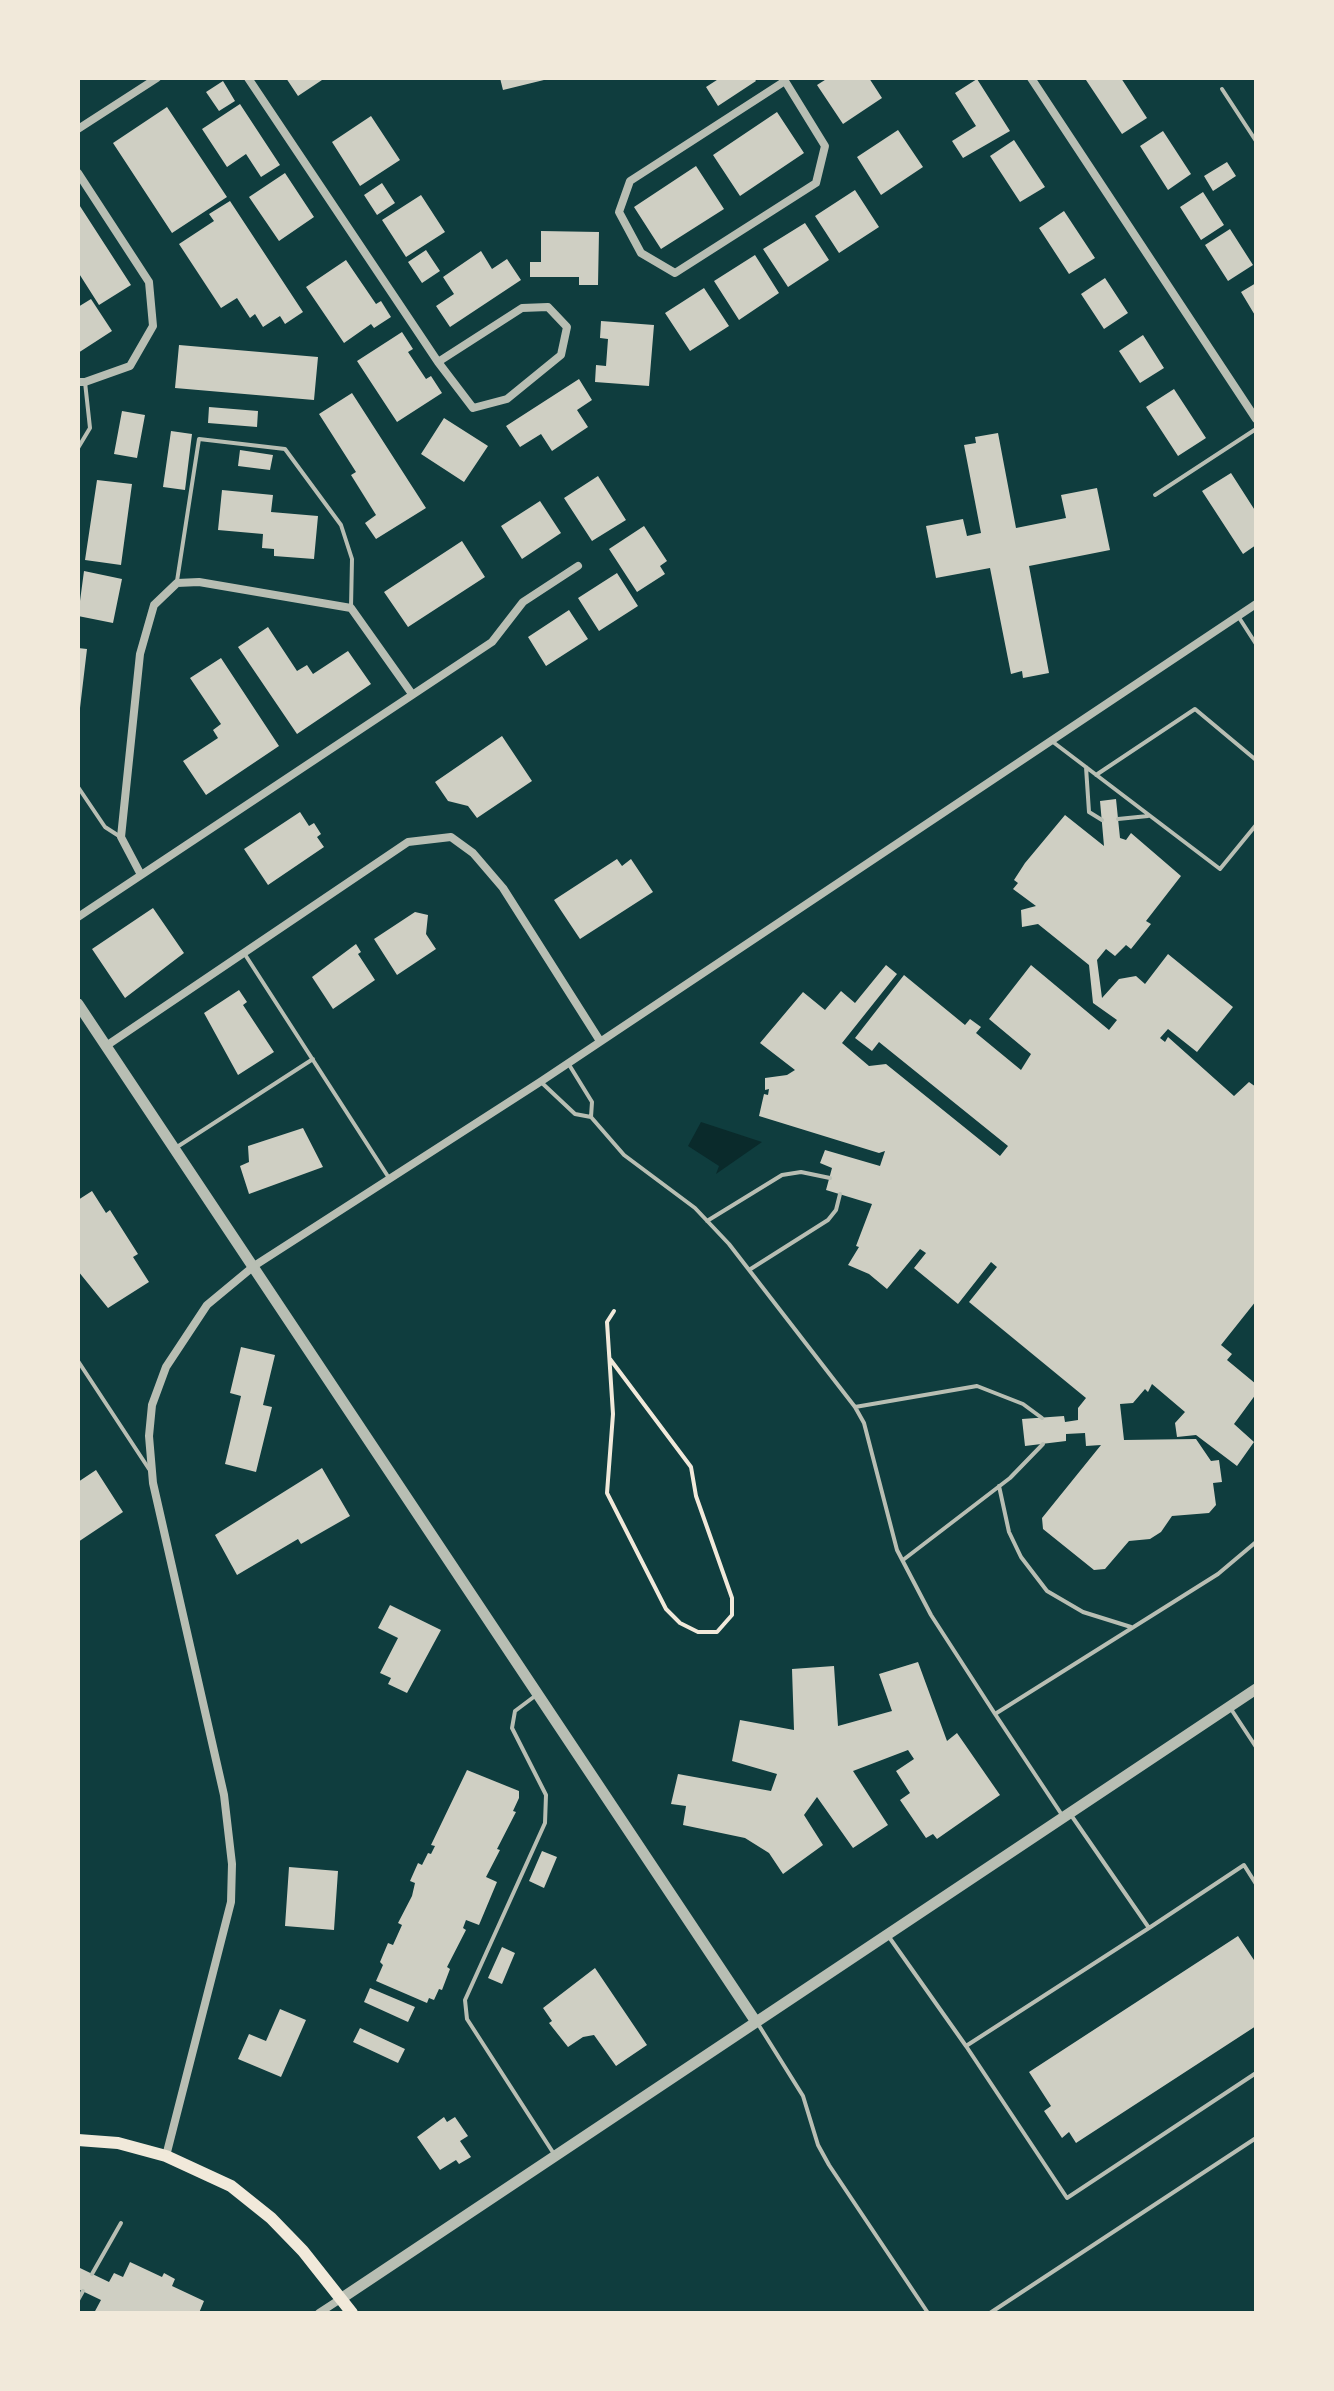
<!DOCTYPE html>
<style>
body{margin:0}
#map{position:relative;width:1334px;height:2391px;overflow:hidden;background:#0f3d3e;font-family:"Fira Sans Condensed",sans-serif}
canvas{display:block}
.frame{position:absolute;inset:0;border:80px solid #f1e9da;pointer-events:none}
</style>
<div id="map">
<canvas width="1334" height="2391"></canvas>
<div class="frame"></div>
</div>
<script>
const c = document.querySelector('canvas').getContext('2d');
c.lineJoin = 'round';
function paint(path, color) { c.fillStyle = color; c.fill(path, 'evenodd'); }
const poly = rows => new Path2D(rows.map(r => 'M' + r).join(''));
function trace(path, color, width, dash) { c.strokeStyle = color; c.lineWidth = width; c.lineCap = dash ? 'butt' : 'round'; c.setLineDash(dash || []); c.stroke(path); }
paint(poly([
 [701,1122,762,1142,716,1174,719,1166,688,1146]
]), '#0a2a2b');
paint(poly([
 [286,78,325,78,298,96],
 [500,78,548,78,548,79,503,90],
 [720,78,754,78,756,81,718,106,706,87],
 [828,78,869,78,882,98,843,124,817,85],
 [1089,78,1121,78,1147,118,1122,134,1086,80],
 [977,79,1010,131,963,158,952,141,976,126,955,93],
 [223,81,235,101,219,111,206,92],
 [240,104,280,165,261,177,246,154,227,167,202,129],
 [167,107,227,197,172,233,113,143],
 [777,112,804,153,740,196,713,155],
 [371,116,400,160,360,186,332,142],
 [898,130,923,167,881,195,857,157],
 [1163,131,1191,174,1168,190,1140,146],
 [1014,140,1045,187,1020,202,990,156],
 [1227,162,1236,176,1213,191,1204,176],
 [696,166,724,209,661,249,634,207],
 [285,173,314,217,279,241,249,197],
 [382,183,395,203,377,215,364,195],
 [855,190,879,227,839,253,815,216],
 [1203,192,1224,225,1201,240,1180,207],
 [421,195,445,232,406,257,382,220],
 [230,201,303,312,285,324,280,316,263,327,255,314,250,318,237,298,221,308,179,244,214,221,209,214],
 [78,203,131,285,99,305,78,272],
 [1064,211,1095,258,1069,274,1039,228],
 [805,223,829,260,788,287,763,249],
 [1230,229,1253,265,1228,281,1205,245],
 [541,231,599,232,598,285,579,285,579,277,530,277,530,262,541,262],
 [426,250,440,271,422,283,408,262],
 [481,251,492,269,507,259,521,280,450,327,436,306,454,294,443,277],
 [755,255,779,293,739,320,714,281],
 [346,260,376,304,381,301,391,317,374,328,371,324,344,343,306,287],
 [1105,278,1128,313,1104,329,1081,294],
 [1256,283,1256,317,1241,292],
 [704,288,729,326,690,351,665,313],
 [91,299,112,331,78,353,78,307],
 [601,321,654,325,649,386,595,382,596,365,606,366,608,339,600,338],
 [402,332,413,349,408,352,426,379,431,376,442,393,397,422,357,361],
 [1143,335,1164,368,1140,383,1119,351],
 [179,345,318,357,314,400,175,388],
 [579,379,592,400,577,410,588,427,552,451,541,434,520,447,506,426],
 [1174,389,1206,438,1178,456,1146,407],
 [352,393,426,508,376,539,365,523,376,515,351,475,356,472,319,414],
 [209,407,258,411,257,427,208,423],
 [122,411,145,415,137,458,114,454],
 [444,418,488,446,464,482,421,454],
 [171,431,192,434,185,490,163,487],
 [998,433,1016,528,1066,518,1061,495,1097,488,1110,550,1029,566,1049,673,1023,678,1022,671,1011,674,990,568,936,578,926,526,963,519,967,536,981,533,964,445,976,443,975,437],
 [240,450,273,455,270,470,238,466],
 [1231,473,1256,512,1256,545,1243,554,1202,491],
 [598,476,626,520,592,541,564,498],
 [97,480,132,484,121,565,85,560],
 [222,490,273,495,271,512,318,516,314,559,274,556,274,549,262,548,263,534,218,530],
 [540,501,561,533,522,559,501,526],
 [644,526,667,561,660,566,665,574,637,592,609,549],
 [462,541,485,577,408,627,384,592],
 [84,571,122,579,113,623,78,616],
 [617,573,638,606,599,631,578,598],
 [569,610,588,639,546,666,528,637],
 [268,627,297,671,307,665,313,674,348,651,371,684,297,734,238,647],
 [78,648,87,649,80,708,78,708],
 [221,658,279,746,206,795,183,761,218,738,213,730,221,724,190,678],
 [502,736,532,781,477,818,468,806,448,801,435,782],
 [1116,799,1120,838,1126,840,1131,833,1181,876,1146,921,1151,924,1131,949,1126,945,1115,956,1106,949,1097,960,1102,998,1119,979,1136,976,1145,984,1168,954,1233,1007,1197,1052,1168,1029,1160,1038,1165,1042,1168,1037,1234,1096,1249,1082,1256,1087,1256,1301,1221,1345,1232,1354,1227,1360,1256,1384,1256,1394,1234,1424,1254,1442,1237,1466,1196,1435,1177,1437,1175,1423,1185,1412,1152,1384,1148,1392,1145,1389,1133,1403,1120,1404,1124,1440,1196,1439,1211,1461,1219,1460,1222,1482,1213,1483,1216,1505,1209,1513,1172,1516,1161,1532,1150,1539,1129,1541,1105,1569,1094,1570,1043,1529,1042,1518,1101,1445,1086,1446,1085,1433,1066,1434,1066,1441,1025,1446,1022,1419,1064,1416,1065,1422,1078,1420,1078,1408,1086,1398,969,1302,997,1267,991,1262,958,1304,914,1268,926,1253,920,1249,887,1289,869,1274,848,1265,859,1247,856,1246,872,1204,826,1190,832,1168,820,1163,825,1150,880,1166,885,1151,879,1153,759,1116,764,1094,768,1095,769,1089,765,1090,765,1078,787,1075,795,1070,760,1043,803,992,825,1010,841,991,855,1003,886,965,897,974,842,1043,869,1066,886,1064,1000,1156,1008,1146,879,1042,872,1051,855,1038,904,975,965,1025,970,1019,981,1027,976,1033,1021,1070,1031,1054,989,1019,1031,965,1109,1030,1117,1020,1093,1003,1089,965,1038,924,1022,927,1021,910,1036,906,1013,889,1018,883,1014,880,1025,863,1065,815,1104,846,1100,801],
 [300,812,309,826,314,823,321,834,317,837,324,847,268,885,244,849],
 [617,859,622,866,631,859,653,892,580,939,554,900],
 [153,908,184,953,125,998,92,949],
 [415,912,428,915,426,934,436,949,397,975,374,939],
 [356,944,361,952,358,954,375,980,333,1009,312,977],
 [239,990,247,1002,243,1005,274,1052,238,1075,204,1013],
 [303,1128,323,1167,249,1194,240,1166,249,1162,248,1146],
 [92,1191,106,1213,110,1210,138,1254,133,1257,149,1282,108,1308,78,1271,78,1200],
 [241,1347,275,1355,263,1405,272,1407,256,1472,225,1464,241,1396,230,1393],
 [322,1468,350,1516,301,1544,298,1539,237,1575,215,1535],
 [96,1470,123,1512,78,1542,78,1482],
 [390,1605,441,1630,407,1693,388,1684,391,1678,380,1673,398,1638,378,1628],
 [918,1662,947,1741,957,1733,1000,1795,937,1839,933,1834,926,1838,900,1800,910,1793,896,1771,914,1759,908,1750,853,1771,888,1825,853,1848,817,1797,804,1815,823,1845,783,1874,769,1853,745,1838,683,1825,686,1806,671,1804,678,1774,771,1791,777,1774,732,1761,740,1720,794,1730,792,1669,834,1666,838,1726,892,1711,879,1674],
 [467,1770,519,1791,519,1798,513,1811,516,1812,497,1849,500,1850,486,1877,497,1882,479,1925,466,1920,463,1928,466,1930,447,1967,450,1969,442,1990,439,1989,434,2000,429,1998,427,2003,376,1981,383,1965,380,1962,388,1943,393,1945,402,1925,398,1923,412,1896,415,1883,410,1881,418,1863,422,1865,428,1853,431,1854,435,1846,431,1845],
 [542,1851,557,1857,544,1888,529,1881],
 [289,1867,338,1871,334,1930,285,1926],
 [1238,1936,1256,1963,1256,2026,1076,2143,1069,2132,1062,2138,1044,2111,1051,2106,1029,2072],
 [502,1947,515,1953,502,1984,488,1978],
 [595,1968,647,2045,616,2066,594,2035,583,2037,568,2047,549,2023,552,2021,543,2008],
 [370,1988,415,2007,408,2022,364,2002],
 [280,2009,306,2020,281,2077,238,2059,249,2034,266,2041],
 [360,2028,405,2049,398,2063,353,2042],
 [444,2117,447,2122,455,2117,468,2136,460,2141,471,2157,459,2164,456,2160,440,2170,417,2137],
 [130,2262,162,2277,164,2273,175,2279,172,2286,204,2301,199,2313,94,2313,101,2300,78,2289,80,2268,109,2282,114,2273,123,2277]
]), '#cfcfc3');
trace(poly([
 [610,1359,691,1467,696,1496,732,1598,732,1615,717,1632,698,1632,680,1623,666,1609,607,1493,613,1414,607,1322,614,1311]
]), '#f1e9da', 4);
trace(poly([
 [1222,89,1256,141],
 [78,448,90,428,85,382],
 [1155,495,1256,429],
 [177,581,199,439,285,449,341,525,352,559,351,607],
 [1238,616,1256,644],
 [1053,742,1220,869,1256,825],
 [1086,767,1089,812,1102,820],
 [1096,775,1195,709,1256,760],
 [78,787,105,827,119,836],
 [1118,819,1148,816],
 [244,953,389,1178],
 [568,1063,592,1102,591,1117],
 [542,1083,575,1114,591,1117,624,1155,695,1208,729,1244,855,1407,864,1423,897,1550,931,1615,995,1714,1218,1574,1256,1542],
 [177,1147,313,1059],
 [707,1221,782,1175,801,1172,830,1178],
 [749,1270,828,1220,836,1210,840,1194],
 [78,1361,149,1469],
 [855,1407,977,1386,1023,1404,1042,1418],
 [999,1486,1009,1532,1021,1557,1047,1591,1083,1612,1131,1627],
 [903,1560,1010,1478,1043,1444],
 [535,1696,515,1711,512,1728,546,1795,545,1823,465,2000,467,2019,554,2154],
 [1231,1709,1256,1747],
 [995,1714,1062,1815],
 [1149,1928,1244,1865,1256,1884],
 [889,1937,966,2046,1149,1928,1071,1815],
 [758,2024,803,2096,818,2145,829,2165,928,2313],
 [966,2046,1067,2198,1256,2073],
 [92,2274,121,2223],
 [78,2300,83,2291],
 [990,2313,1256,2138]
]), '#b8beb3', 4);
trace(poly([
 [248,78,438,362,473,408,507,399,561,355,567,327,548,307,522,308,438,362],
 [783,78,785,81,825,146,816,183,675,273,641,253,619,212,630,181,785,81],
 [1031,78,1256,419],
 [78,129,157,78],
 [78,173,149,282,153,326,130,366,85,382,78,382],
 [140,873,121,837,140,654,154,605,177,583,199,582,351,608,412,694],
 [78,917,492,642,523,602,578,566],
 [106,1046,408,842,451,837,473,853,503,888,600,1041],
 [166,2156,231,1902,232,1864,224,1795,153,1483,149,1436,152,1405,166,1367,207,1305,254,1266,540,1082,1256,604],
 [319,2313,342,2298]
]), '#b8beb3', 8);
trace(poly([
 [78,1004,756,2022],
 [342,2298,1256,1689]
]), '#b8beb3', 11);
trace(poly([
 [78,2140,118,2143,166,2156,231,2186,271,2218,303,2251,352,2313]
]), '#f1e9da', 12);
</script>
